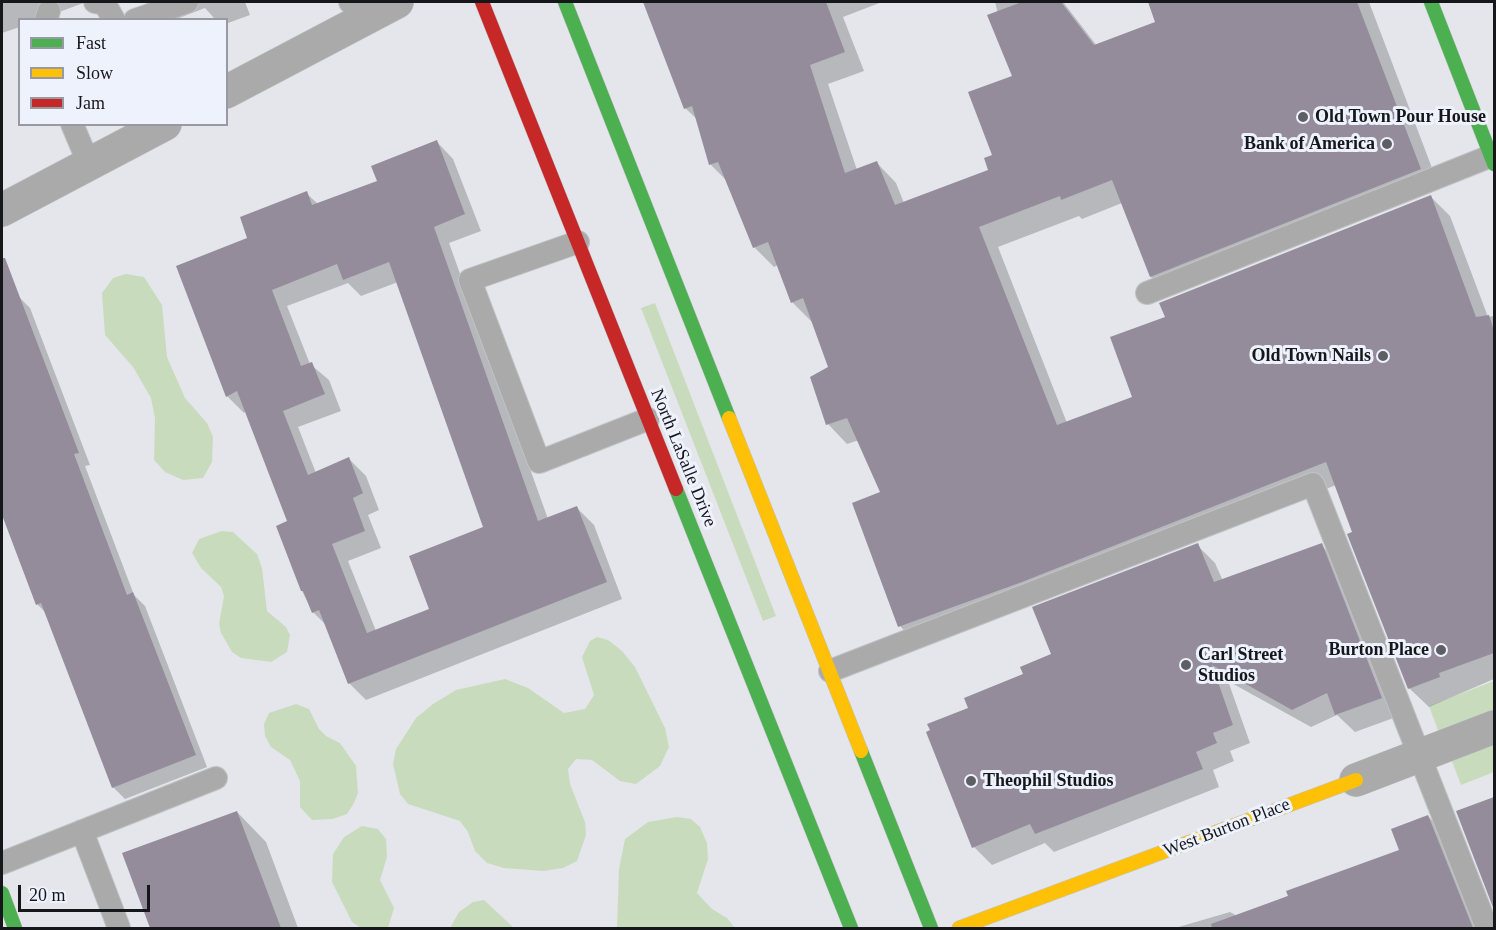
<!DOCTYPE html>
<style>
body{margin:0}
#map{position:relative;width:1496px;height:930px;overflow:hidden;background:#e4e6ec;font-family:"Times New Roman",serif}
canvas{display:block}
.frame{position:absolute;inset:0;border:3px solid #15171a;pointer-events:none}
.legend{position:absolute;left:18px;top:18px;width:210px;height:108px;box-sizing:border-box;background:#edf2fd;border:2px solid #979aa2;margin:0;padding:8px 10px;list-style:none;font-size:18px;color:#15171a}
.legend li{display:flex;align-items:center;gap:12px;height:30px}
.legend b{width:30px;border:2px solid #979aa2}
.scale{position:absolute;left:18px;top:885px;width:132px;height:27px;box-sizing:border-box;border:3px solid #15171a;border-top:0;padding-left:8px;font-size:18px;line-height:21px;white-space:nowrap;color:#15171a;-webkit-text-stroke:4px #edf2fd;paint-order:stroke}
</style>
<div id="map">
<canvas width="1496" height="930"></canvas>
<div class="frame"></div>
<ul class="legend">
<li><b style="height:8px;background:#4caf50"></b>Fast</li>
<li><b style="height:8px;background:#ffc107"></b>Slow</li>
<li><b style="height:8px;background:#c62828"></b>Jam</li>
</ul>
<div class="scale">20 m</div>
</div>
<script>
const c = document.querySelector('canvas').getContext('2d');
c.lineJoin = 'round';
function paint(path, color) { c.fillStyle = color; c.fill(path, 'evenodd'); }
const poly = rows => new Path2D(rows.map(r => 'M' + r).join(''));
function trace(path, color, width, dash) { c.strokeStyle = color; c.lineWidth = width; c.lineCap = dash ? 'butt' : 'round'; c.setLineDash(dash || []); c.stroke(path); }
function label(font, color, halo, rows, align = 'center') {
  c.font = font + ' "Times New Roman",serif'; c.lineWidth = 6; c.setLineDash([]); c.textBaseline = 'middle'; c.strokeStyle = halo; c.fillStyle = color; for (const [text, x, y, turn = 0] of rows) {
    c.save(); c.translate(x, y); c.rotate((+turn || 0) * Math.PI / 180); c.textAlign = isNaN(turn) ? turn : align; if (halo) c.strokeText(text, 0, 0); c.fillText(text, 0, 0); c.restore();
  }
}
paint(poly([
 [126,274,144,277,162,305,167,357,185,398,207,423,213,437,212,462,203,478,183,480,165,472,154,460,155,418,151,398,133,367,105,335,102,293,113,278],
 [655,303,776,616,763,621,641,308],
 [222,531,233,532,257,554,262,568,267,611,286,627,290,635,287,652,271,662,241,658,232,652,221,633,219,624,224,596,221,587,201,568,192,553,199,539],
 [597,637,608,640,622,651,635,667,665,728,669,747,660,766,636,784,620,781,592,760,576,759,568,769,570,784,585,822,586,835,577,861,563,868,543,871,504,868,487,863,475,851,468,832,460,821,408,804,400,794,393,764,396,749,416,718,433,704,456,690,505,679,528,688,564,713,585,709,594,695,582,657,590,641],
 [1494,681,1494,712,1439,733,1429,706],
 [296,704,309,709,319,729,326,736,340,743,356,766,358,793,354,803,347,814,333,819,312,820,300,807,300,781,290,760,271,747,265,736,264,724,269,713],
 [1494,739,1494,772,1461,785,1450,756],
 [677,817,691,819,700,827,707,843,708,859,697,893,712,909,727,918,735,928,617,928,619,869,625,839,648,822],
 [362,826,378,829,386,839,387,857,380,880,394,908,388,928,361,928,352,922,332,882,333,854,344,837],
 [484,900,514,928,450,928,459,912,473,902]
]), '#c8dcbd');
paint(poly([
 [2,2,86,2,38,20,20,20,20,27,2,33],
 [145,2,245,2,250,15,228,23,226,20,214,18,205,8,174,20,163,20],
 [644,2,882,2,843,17,864,71,828,84,857,170,877,163,896,183,904,203,990,170,1014,77,995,2,1063,2,1097,46,1157,23,1150,2,1369,2,1440,189,1170,296,1151,277,1122,203,1082,219,1079,216,998,247,1067,423,1134,397,1167,318,1430,196,1450,216,1488,317,1494,316,1494,679,1429,707,1409,688,1336,485,1042,601,919,646,900,626,882,493,859,440,847,444,828,424,830,368,812,322,792,302,778,265,774,267,754,247,728,182,710,164,698,120,685,108],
 [437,142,453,159,481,231,449,243,548,519,577,508,594,525,622,599,366,700,349,683,327,626,313,612,302,591,289,522,246,411,244,413,227,396,249,239,306,193,318,204,379,182],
 [398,282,485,528,431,610,376,631,348,561,381,548,368,515,379,510,366,476,349,459,316,473,298,427,341,411,329,380,310,364,287,306,348,283,361,296],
 [18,296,30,308,90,465,85,466,134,595,145,606,207,767,125,799,113,787,47,614,37,604,2,508,2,302],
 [1197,545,1215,563,1223,581,1321,545,1339,563,1399,716,1355,732,1337,715,1311,727,1228,681,1250,743,1230,751,1234,761,1213,770,1219,787,1054,852,1045,843,992,865,974,847,969,709,1053,655],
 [1494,798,1494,906,1458,812],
 [237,812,266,842,298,928,152,928,124,854],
 [1428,816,1449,838,1484,928,1175,928,1230,912,1237,916,1401,851]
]), '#0003');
paint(poly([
 [643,2,826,2,845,52,810,65,845,173,877,161,895,205,988,170,984,158,992,155,968,92,1012,76,987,15,1022,2,1061,2,1094,45,1155,22,1148,2,1357,2,1421,169,1150,277,1112,180,1061,200,1060,196,979,227,1057,425,1132,397,1110,337,1165,317,1159,303,1431,195,1476,317,1489,315,1494,331,1494,653,1439,673,1440,677,1408,689,1347,534,1352,532,1326,462,1022,582,898,627,852,503,880,492,847,418,826,425,810,377,828,367,803,298,791,303,768,242,753,248,718,162,709,165,692,106,684,109],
 [437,140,465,214,434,227,538,521,577,506,607,582,348,684,319,610,312,613,303,591,301,591,276,526,287,521,237,391,226,397,176,266,247,238,240,217,307,191,312,205,377,181,371,166],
 [389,262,483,527,409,556,429,609,367,633,332,544,365,531,353,498,363,493,349,457,308,475,283,411,325,394,312,362,301,366,272,290,337,264,343,280],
 [2,258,5,258,79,453,74,454,127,595,133,592,196,755,112,788,41,603,36,605,2,515],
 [1198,543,1214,582,1322,543,1382,698,1335,715,1327,693,1292,710,1212,665,1233,725,1213,733,1217,743,1196,752,1203,769,1035,834,1030,824,972,848,926,732,930,730,927,724,968,708,964,698,1023,674,1020,667,1051,654,1032,607],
 [1494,797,1494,910,1456,811],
 [237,811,281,928,150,928,122,853],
 [1428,815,1473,928,1212,928,1211,924,1288,896,1286,891,1399,850,1391,829]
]), '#948c9b');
const lane = poly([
 [95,2,105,4,114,20],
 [350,2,368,17],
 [46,20,49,11],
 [135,20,187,2],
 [72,124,89,164],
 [578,242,470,280,539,462,648,419],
 [1147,293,1491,156],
 [830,671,1313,484,1487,928],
 [82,831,119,928],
 [2,863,216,778]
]);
const street = poly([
 [226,92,397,2],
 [2,210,165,124],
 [1356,780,1494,727]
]);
const fast = poly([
 [565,2,729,418],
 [1431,2,1494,164],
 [676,489,851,928],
 [861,751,931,928],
 [2,893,15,928]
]);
const slow = poly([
 [729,418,861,751],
 [959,928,1356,780]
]);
const jam = poly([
 [482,2,676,489]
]);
trace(lane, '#c0c2c5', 24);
trace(street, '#c0c2c5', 34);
trace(fast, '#c0c2c5', 15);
trace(slow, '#c0c2c5', 15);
trace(jam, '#c0c2c5', 15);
trace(lane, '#abaaaa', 22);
trace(street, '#abaaaa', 33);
trace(fast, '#4caf50', 14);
trace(slow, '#ffc107', 14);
trace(jam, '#c62828', 14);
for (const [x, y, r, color] of [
 [1303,117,6,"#5d5f64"],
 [1387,144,6,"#5d5f64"],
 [1383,356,6,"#5d5f64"],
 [1441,650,6,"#5d5f64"],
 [1186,665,6,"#5d5f64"],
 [971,781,6,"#5d5f64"]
]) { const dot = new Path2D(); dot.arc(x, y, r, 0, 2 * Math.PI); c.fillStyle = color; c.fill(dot); trace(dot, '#edf2fd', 2); }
label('bold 18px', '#15171a', '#edf2fd', [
 ["Old Town Pour House",1315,117],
 ["Bank of America",1375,144,"right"],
 ["Old Town Nails",1371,356,"right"],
 ["Burton Place",1429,650,"right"],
 ["Carl Street",1198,655],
 ["Studios",1198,676],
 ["Theophil Studios",983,781]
], 'left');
label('18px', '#15171a', '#edf2fd', [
 ["North LaSalle Drive",683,458,68],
 ["West Burton Place",1227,828,-21]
]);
</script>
